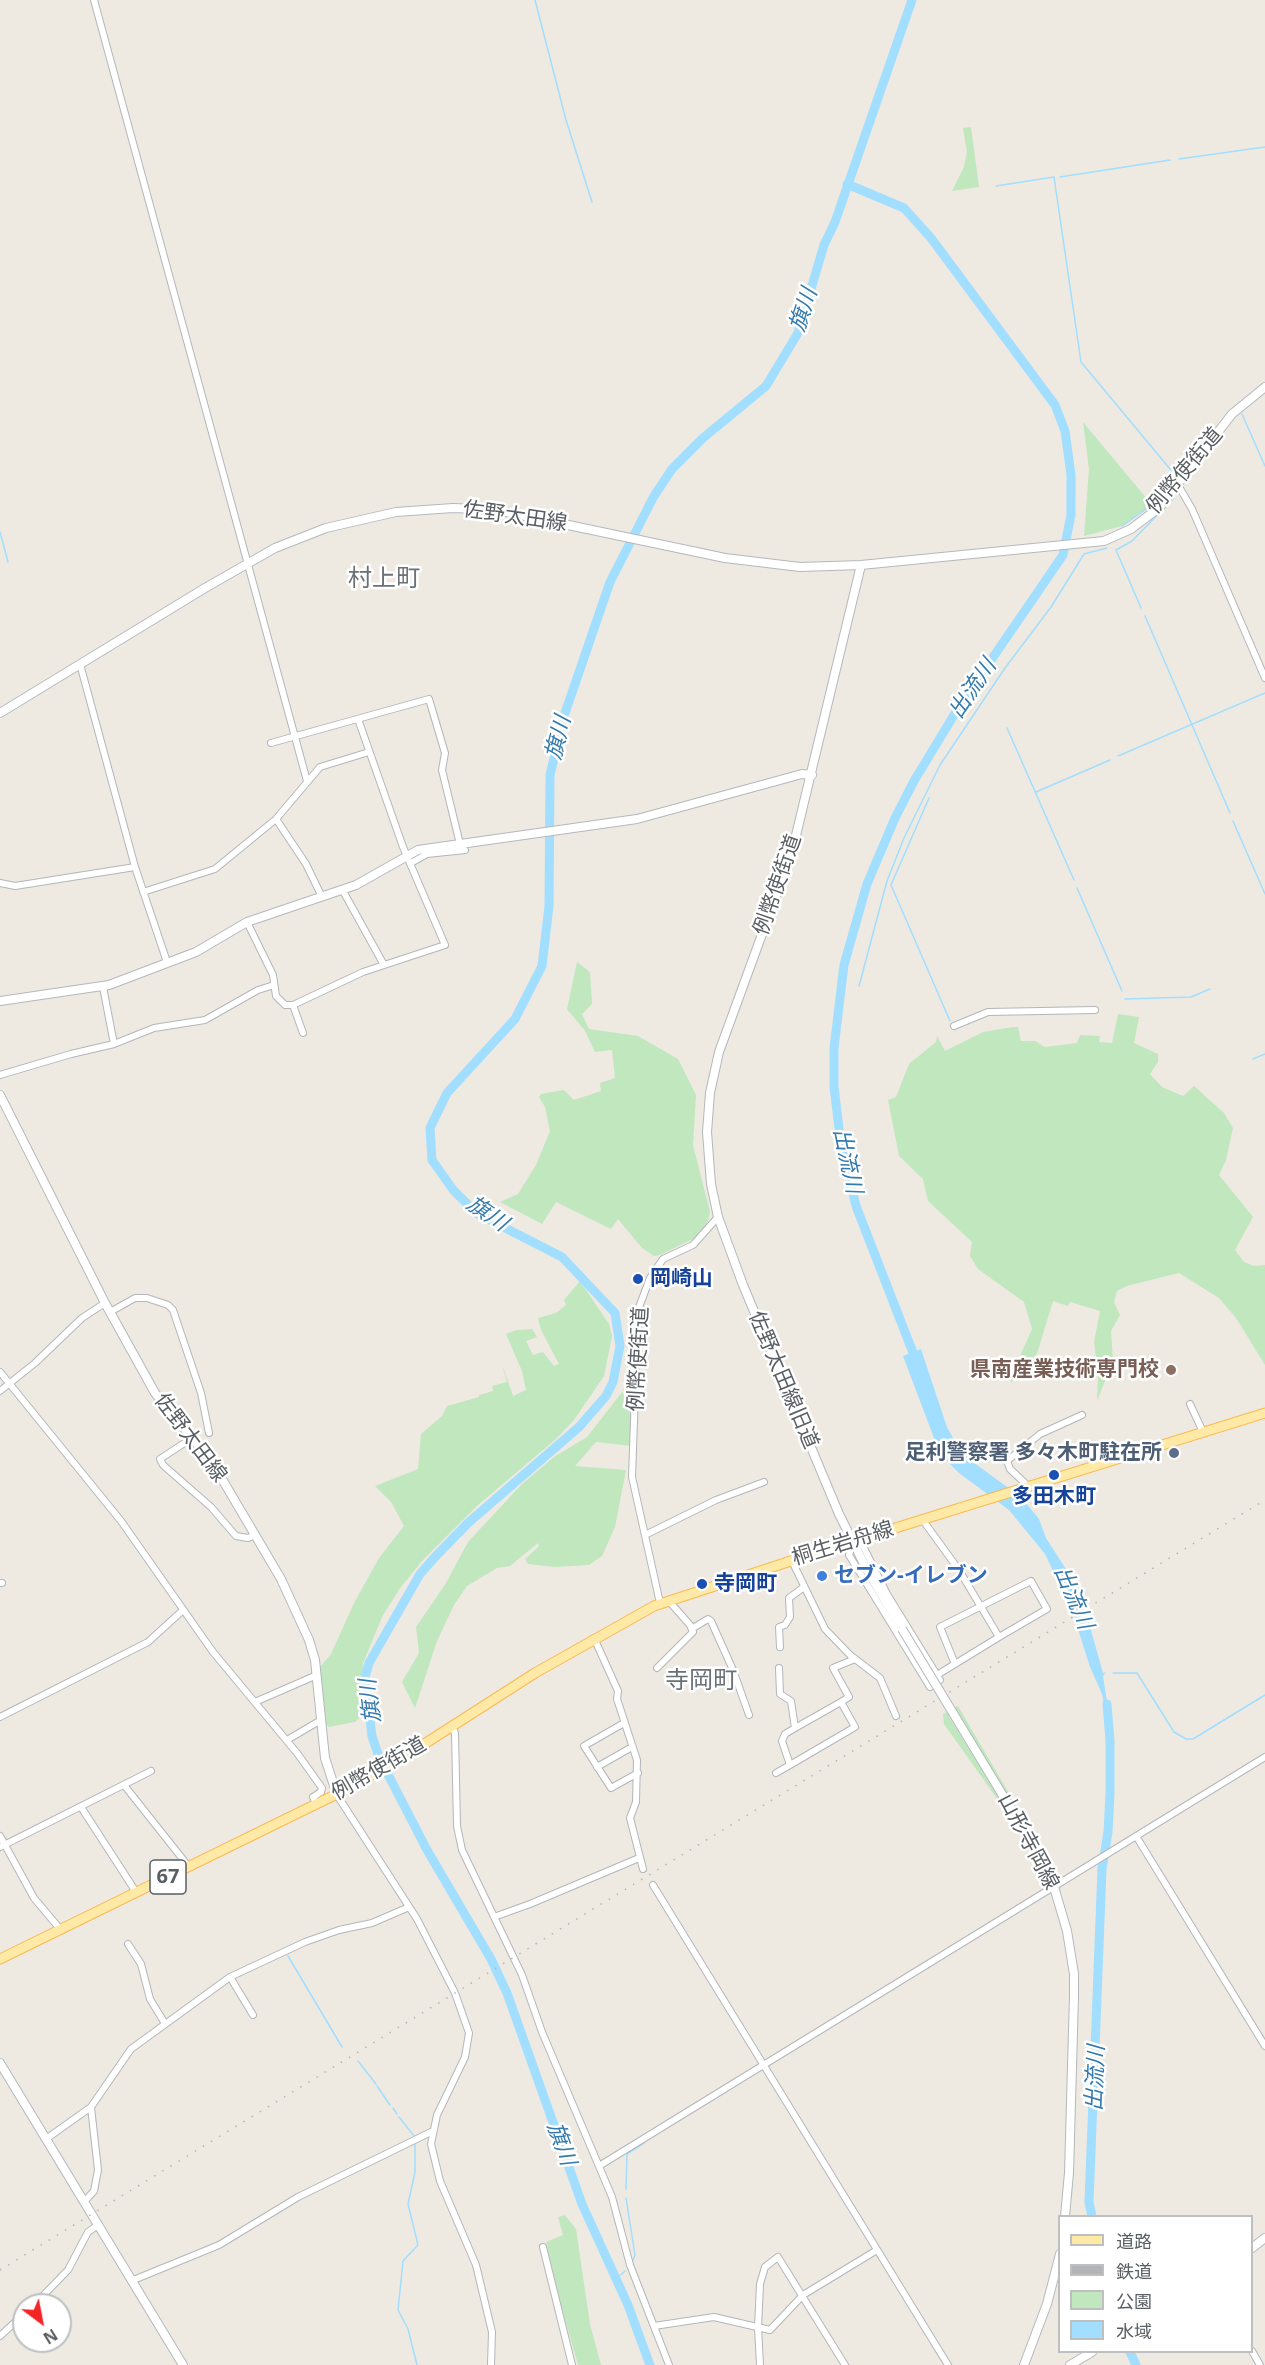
<!DOCTYPE html>
<meta charset="utf-8">
<style>
body{margin:0}
#map{position:relative;width:1265px;height:2365px;overflow:hidden;background:#eeeae2;font-family:"Open Sans","Noto Sans JP",sans-serif}
canvas{display:block}
.legend{position:absolute;left:1058px;top:2215px;width:195px;height:138px;box-sizing:border-box;background:#fff;border:2px solid #bdbfc1;margin:0;padding:8px 10px;list-style:none;font-size:18px;color:#5a5f64}
.legend li{display:flex;align-items:center;gap:12px;height:30px}
.legend b{width:30px;border:2px solid #bdbfc1}
.north{position:absolute;left:12px;top:2293px;width:60px;height:60px;box-sizing:border-box;background:#fff;border:2px solid #bdbfc1;border-radius:50%;rotate:148deg;font-size:16px;font-weight:700;line-height:24px;text-align:center;color:#5a5f64}
.north::after{content:'';display:block;margin:auto;width:21px;height:27px;background:#f22426;clip-path:polygon(50% 0,100% 100%,50% 72%,0 100%)}
</style>
<div id="map">
<canvas width="1265" height="2365"></canvas>
<ul class="legend">
<li><b style="height:8px;background:#ffe9a6"></b>道路</li>
<li><b style="height:8px;background:#b3b4b5"></b>鉄道</li>
<li><b style="height:16px;background:#c0e7bd"></b>公園</li>
<li><b style="height:16px;background:#a1deff"></b>水域</li>
</ul>
<div class="north">N</div>
</div>
<script>
const c = document.querySelector('canvas').getContext('2d');
c.lineJoin = 'round';
function paint(path, color) { c.fillStyle = color; c.fill(path, 'evenodd'); }
const poly = rows => new Path2D(rows.map(r => 'M' + r).join(''));
function trace(path, color, width, dash) { c.strokeStyle = color; c.lineWidth = width; c.lineCap = dash ? 'butt' : 'round'; c.setLineDash(dash || []); c.stroke(path); }
function label(font, color, halo, rows, align = 'center') {
  c.font = font + ' "Open Sans","Noto Sans JP",sans-serif'; c.lineWidth = 5; c.setLineDash([]); c.textBaseline = 'middle'; c.strokeStyle = halo; c.fillStyle = color; for (const [text, x, y, turn = 0] of rows) {
    c.save(); c.translate(x, y); c.rotate((+turn || 0) * Math.PI / 180); c.textAlign = isNaN(turn) ? turn : align; if (halo) c.strokeText(text, 0, 0); c.fillText(text, 0, 0); c.restore();
  }
}
paint(poly([
 [971,127,979,187,952,191,964,167,967,152,963,128],
 [1083,422,1152,505,1122,526,1084,536,1089,469],
 [577,962,590,972,592,1004,582,1014,589,1029,638,1036,678,1059,696,1095,693,1145,710,1212,708,1221,697,1237,660,1255,654,1256,642,1248,618,1219,611,1229,556,1202,542,1224,500,1202,518,1194,536,1165,550,1131,545,1107,539,1097,541,1094,564,1090,574,1100,601,1091,600,1083,615,1078,612,1050,595,1052,585,1031,567,1009],
 [1118,1014,1139,1017,1134,1043,1158,1054,1158,1062,1150,1074,1162,1087,1183,1096,1194,1086,1224,1113,1233,1128,1226,1160,1219,1175,1253,1217,1235,1250,1244,1262,1254,1266,1265,1265,1265,1365,1236,1318,1219,1298,1179,1273,1127,1286,1117,1291,1114,1302,1120,1315,1111,1331,1113,1361,1097,1401,1098,1375,1094,1342,1100,1311,1070,1302,1068,1306,1053,1301,1037,1354,1011,1383,1011,1376,1032,1329,1024,1302,978,1269,970,1256,972,1242,928,1201,923,1179,899,1156,888,1100,896,1097,909,1064,936,1042,937,1036,945,1051,983,1032,1013,1027,1018,1027,1021,1041,1035,1041,1045,1047,1077,1043,1080,1035,1100,1036,1099,1042,1112,1043],
 [580,1281,609,1324,612,1336,604,1376,574,1420,556,1439,478,1505,422,1561,401,1587,383,1615,363,1663,360,1717,355,1722,329,1727,326,1724,320,1667,331,1654,354,1603,379,1558,404,1526,391,1502,375,1486,418,1469,421,1434,442,1416,447,1406,479,1397,479,1395,493,1391,492,1386,507,1382,502,1364,513,1396,526,1390,522,1371,506,1334,517,1330,532,1329,537,1337,526,1341,533,1355,543,1352,554,1366,559,1364,541,1330,538,1318,556,1313,566,1305,564,1300],
 [635,1361,631,1446,596,1442,575,1466,626,1470,615,1527,602,1556,589,1565,555,1567,528,1564,525,1559,539,1546,538,1543,510,1566,497,1568,467,1586,454,1605,437,1641,415,1708,402,1682,419,1653,416,1627,446,1583,468,1542,522,1484,554,1457,587,1437,623,1391],
 [958,1706,1021,1814,1023,1822,955,1710,948,1715,1015,1824,944,1724,943,1714],
 [565,2215,576,2229,590,2324,601,2365,578,2365,560,2301,546,2242,563,2235,558,2217]
]), '#c0e7bd');
paint(poly([
 [921,1349,947,1427,958,1447,970,1460,1021,1497,1039,1519,1046,1538,1080,1591,1103,1673,1106,1672,1103,1676,1109,1715,1106,1715,1102,1694,1090,1667,1072,1610,1045,1554,1009,1510,959,1473,943,1457,937,1446,903,1356]
]), '#a1deff');
trace(poly([
 [535,0,566,120,592,202],
 [1179,159,1265,147],
 [1060,177,1170,160],
 [996,186,1054,177,1081,362,1175,475,1152,505,1122,526],
 [1242,414,1265,466],
 [0,532,8,562],
 [1141,608,1116,550,1132,541,1174,498],
 [1145,616,1230,813],
 [1007,728,1074,880],
 [1118,756,1265,693],
 [1036,792,1110,760],
 [929,798,891,885,950,1021],
 [1233,821,1265,894],
 [1077,888,1122,991],
 [859,986,887,881,904,838,940,765,1005,668,1051,607,1084,554,1107,548],
 [1125,999,1191,997,1210,989],
 [1253,1059,1265,1054],
 [1113,1673,1137,1673,1174,1732,1186,1739,1193,1739,1265,1695],
 [288,1956,342,2047],
 [358,2061,376,2084],
 [377,2086,390,2105],
 [393,2108,397,2114],
 [399,2117,414,2136],
 [415,2142,415,2172,408,2204,418,2245,403,2261,398,2310,408,2329,417,2365],
 [626,2189,627,2154,644,2143],
 [626,2198,635,2255,633,2260],
 [616,2279,625,2271]
]), '#a1deff', 1.5);
trace(poly([
 [847,184,904,208,931,238,1055,405,1065,431,1071,475,1071,515,1063,555,957,710,914,781,895,818,867,884,844,965,834,1048,834,1087,841,1145,856,1206,917,1363],
 [1092,2216,1089,2202,1102,1869,1108,1832,1110,1794,1110,1741,1107,1704],
 [1130,2352,1136,2365],
 [650,2365,628,2305,582,2204,507,1993,491,1959,427,1850,379,1757,372,1736,365,1677,369,1663,420,1574,434,1558,468,1523,579,1427,606,1396,613,1382,620,1346,615,1313,562,1257,478,1214,454,1191,432,1160,430,1128,447,1093,515,1019,542,966,549,906,550,775,564,716,610,582,654,496,672,469,703,438,766,386,798,333,824,245,835,222,912,0]
]), '#a1deff', 9);
const street = poly([
 [94,0,307,781],
 [1178,485,1192,509,1265,678],
 [80,664,135,867,167,962],
 [271,743,429,699,445,753,442,770,459,840],
 [276,819,306,864,322,897],
 [411,863,427,854,465,850],
 [0,883,15,886,135,867],
 [343,891,384,965],
 [143,892,215,869,276,819,320,767,369,752],
 [247,922,273,975,276,996,285,1005,293,1005,363,972,445,945,403,847,358,719],
 [103,987,114,1044],
 [293,1005,303,1033],
 [954,1026,988,1012,1095,1010],
 [0,1075,71,1054,114,1044,154,1028,205,1020,258,990,274,985],
 [110,1312,135,1298,147,1298,168,1305,173,1310,201,1393,209,1433],
 [0,1372,121,1521,213,1652,297,1753,322,1788,321,1792,313,1797,317,1805],
 [0,1391,35,1363,82,1318,105,1303],
 [1190,1404,1203,1432],
 [192,1438,160,1459,163,1465,211,1507,236,1536,248,1538,256,1535],
 [1029,1487,1010,1469,1007,1461,1040,1434,1082,1415],
 [922,1519,959,1570,999,1637],
 [645,1535,716,1500,764,1482],
 [853,1542,863,1546,887,1594,940,1680,930,1687,849,1555,853,1542],
 [792,1561,825,1629,850,1655,880,1678,896,1716],
 [0,1583,2,1583],
 [660,1603,632,1477,638,1310,650,1278,663,1259,693,1245,718,1217],
 [693,1628,708,1619,711,1621,733,1670,749,1715],
 [594,1638,618,1691,617,1699,637,1760,636,1802,630,1818,643,1869],
 [780,1647,779,1627,785,1625,790,1617,789,1598,804,1587],
 [657,1668,693,1632,690,1625,668,1600],
 [779,1668,780,1694,791,1701,795,1728],
 [937,1675,955,1664,999,1637,1047,1609,1031,1581,940,1627,955,1664],
 [255,1702,317,1675],
 [841,1702,855,1727,790,1765,782,1741,785,1734,795,1728,841,1702,849,1697,833,1668,855,1659],
 [0,1717,148,1642,182,1611],
 [624,1723,584,1746,611,1788,638,1773],
 [452,1726,455,1733,457,1826,462,1850,522,1975,542,2032,612,2197,630,2265,669,2365],
 [287,1740,321,1720],
 [597,1767,632,1747],
 [776,1773,790,1765],
 [124,1785,189,1867],
 [337,1795,417,1919,455,1993,469,2033,465,2057,437,2115,431,2144,440,2181,476,2265,492,2332,491,2365],
 [81,1807,136,1892],
 [0,1836,34,1898,60,1929],
 [1136,1836,1265,2046],
 [0,1847,151,1771],
 [653,1885,948,2365],
 [494,1917,530,1904,639,1858],
 [128,1944,141,1964,150,1999,164,2022],
 [230,1977,253,2015],
 [46,2139,91,2107],
 [599,2166,1265,1757],
 [84,2202,94,2191,98,2170,91,2107,131,2049,230,1977,305,1942,339,1930,372,1923,409,1907],
 [543,2247,572,2365],
 [131,2281,219,2245,298,2197,433,2131],
 [34,2305,68,2270,88,2232,98,2225],
 [654,2326,714,2317,770,2330,803,2295,877,2250],
 [0,2336,24,2314],
 [1252,2351,1260,2365],
 [760,2365,758,2328,760,2284,765,2267,778,2257,845,2365]
]);
const secondary = poly([
 [861,565,792,852,719,1052,710,1093,707,1132,711,1184,718,1217,743,1285,839,1514,867,1570,902,1629],
 [0,713,205,588,275,548,326,528,396,512,453,508,497,510,725,558,800,567,861,565,1104,541,1131,529,1160,507,1232,414,1265,387],
 [0,1001,109,985,196,952,247,922,356,885,418,850,637,819,802,774,812,775],
 [0,1095,105,1303,155,1393,212,1462,281,1579,309,1640,315,1660,325,1758,337,1795],
 [953,1713,1043,1862,1054,1887,1067,1931,1074,1974,1074,1996,1069,2173,1065,2216],
 [0,2063,183,2365],
 [1252,2248,1265,2238],
 [1024,2365,1047,2304,1060,2254],
 [1070,2365,1092,2352]
]);
const primary = poly([
 [0,1959,347,1789,415,1750,535,1673,654,1606,815,1553,1265,1413]
]);
trace(street, '#b3b6ba', 8);
trace(secondary, '#b4b8bd', 10);
trace(primary, '#f9ba50', 11);
trace(street, '#fff', 6);
trace(secondary, '#fff', 8);
trace(primary, '#ffe9a6', 9);
trace(poly([
 [0,2270,1265,1500]
]), '#b3b4b5', 1.5, [1.5, 8]);
const secondaryBridge = poly([
 [902,1629,953,1713]
]);
trace(secondaryBridge, '#b4b8bd', 10, []);
trace(secondaryBridge, '#fff', 8);
for (const [x, y, r, color] of [
 [638,1279,6,"#1a4fb4"],
 [1171,1370,6,"#8d6e63"],
 [1174,1453,6,"#5c6f8a"],
 [1054,1475,6,"#1a4fb4"],
 [822,1576,6,"#3f7fe0"],
 [702,1584,6,"#1a4fb4"]
]) { const dot = new Path2D(); dot.arc(x, y, r, 0, 2 * Math.PI); c.fillStyle = color; c.fill(dot); trace(dot, '#fff', 2); }
for (const [x, y, w] of [
 [168,1877,36]
]) { const box = new Path2D(); box.roundRect(x - w / 2, y - 17, w, 34, 4.5); c.fillStyle = '#fff'; c.fill(box); trace(box, '#5a5f64', 1.5); }
label('bold 20px', '#5a5f64', null, [
 ["67",168,1877]
]);
label('21px', '#5a5f64', '#fff', [
 ["例幣使街道",1185,471,-50],
 ["佐野太田線",515,517,8],
 ["例幣使街道",778,885,-71],
 ["例幣使街道",639,1359,-87],
 ["佐野太田線旧道",783,1380,67],
 ["佐野太田線",190,1438,53],
 ["桐生岩舟線",843,1544,-17],
 ["例幣使街道",379,1769,-30],
 ["山形寺岡線",1028,1842,62]
]);
label('bold 21px', '#164399', '#fff', [
 ["岡崎山",650,1279],
 ["多田木町",1054,1497,"center"],
 ["寺岡町",714,1584]
], 'left');
label('bold 21px', '#785e54', '#fff', [
 ["県南産業技術専門校",1159,1370]
], 'right');
label('bold 21px', '#4e5e75', '#fff', [
 ["足利警察署 多々木町駐在所",1162,1453]
], 'right');
label('bold 21px', '#366cbe', '#fff', [
 ["セブン-イレブン",834,1576]
], 'left');
label('italic 22px', '#367bad', '#fff', [
 ["旗川",804,310,-72],
 ["出流川",973,689,-56],
 ["旗川",559,738,-76],
 ["出流川",847,1161,78],
 ["旗川",487,1214,34],
 ["出流川",1073,1598,67],
 ["旗川",371,1701,-97],
 ["出流川",1096,2078,-88],
 ["旗川",561,2144,70]
]);
label('24px', '#6b7176', '#fff', [
 ["村上町",384,579],
 ["寺岡町",701,1681]
]);
</script>
